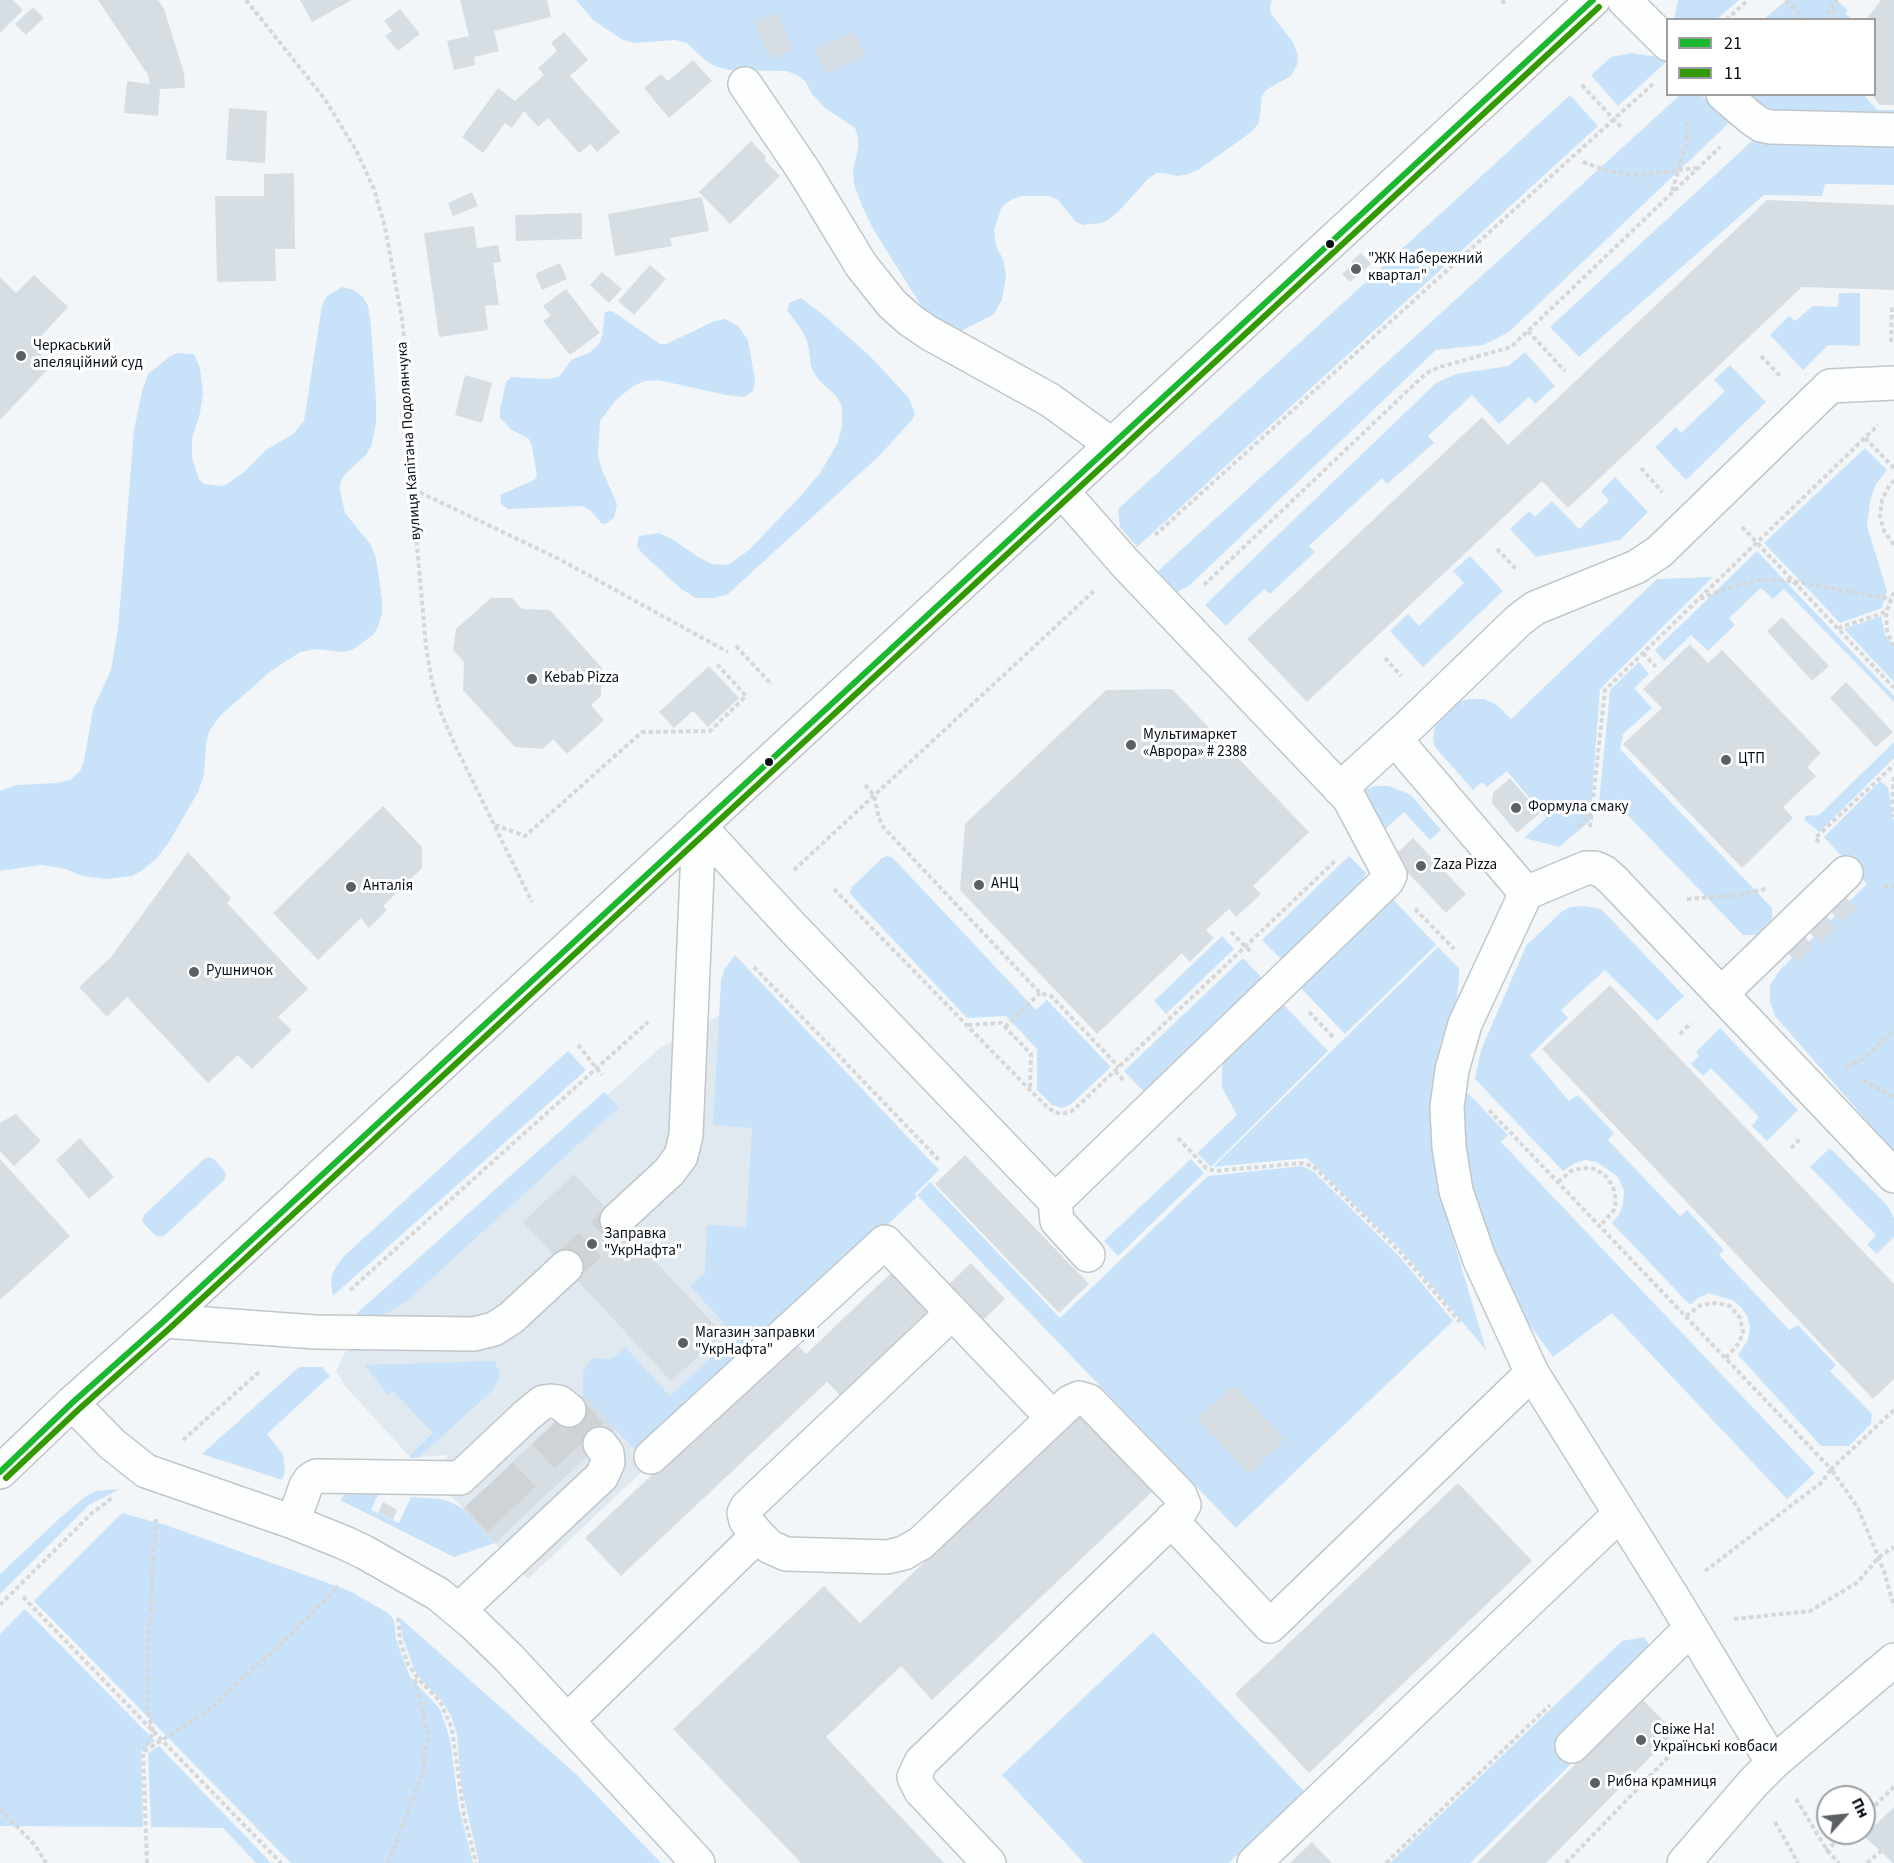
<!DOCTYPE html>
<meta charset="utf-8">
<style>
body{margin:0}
#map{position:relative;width:1894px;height:1863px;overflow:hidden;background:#f3f6f8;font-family:"Source Sans 3",sans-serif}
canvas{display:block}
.legend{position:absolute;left:1666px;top:18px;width:210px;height:78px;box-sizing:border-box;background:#fff;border:2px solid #9c9fa2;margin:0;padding:8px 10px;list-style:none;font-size:18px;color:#070f16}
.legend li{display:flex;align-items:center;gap:12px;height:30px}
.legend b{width:30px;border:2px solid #9c9fa2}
.north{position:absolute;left:1816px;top:1785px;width:60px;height:60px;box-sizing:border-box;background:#fff;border:2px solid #9c9fa2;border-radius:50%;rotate:63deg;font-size:16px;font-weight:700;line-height:24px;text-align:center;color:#070f16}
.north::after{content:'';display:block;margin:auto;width:21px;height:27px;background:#5a6065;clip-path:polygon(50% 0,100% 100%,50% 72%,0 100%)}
</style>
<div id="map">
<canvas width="1894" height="1863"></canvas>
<ul class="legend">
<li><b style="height:8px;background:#1bb72f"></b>21</li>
<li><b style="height:8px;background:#390"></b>11</li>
</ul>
<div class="north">Пн</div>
</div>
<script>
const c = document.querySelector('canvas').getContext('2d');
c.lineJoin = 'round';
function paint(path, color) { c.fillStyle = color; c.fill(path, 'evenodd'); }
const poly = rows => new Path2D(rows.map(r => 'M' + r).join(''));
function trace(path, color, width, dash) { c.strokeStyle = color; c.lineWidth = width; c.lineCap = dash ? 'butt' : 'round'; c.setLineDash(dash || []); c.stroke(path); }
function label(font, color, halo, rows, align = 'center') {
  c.font = font + ' "Source Sans 3",sans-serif'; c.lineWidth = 6; c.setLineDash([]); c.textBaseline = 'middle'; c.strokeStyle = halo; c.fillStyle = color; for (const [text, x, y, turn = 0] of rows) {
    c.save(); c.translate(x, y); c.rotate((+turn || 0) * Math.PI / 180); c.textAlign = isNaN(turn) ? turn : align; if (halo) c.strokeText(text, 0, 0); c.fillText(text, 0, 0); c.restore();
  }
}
paint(poly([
 [727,1011,800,1294,649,1465,528,1579,430,1473,449,1455,411,1458,346,1387,336,1371,365,1313,660,1048]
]), '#e0e9f0');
paint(poly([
 [576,0,1272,0,1270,6,1271,14,1293,42,1298,55,1297,65,1291,76,1266,90,1262,96,1259,123,1250,133,1198,170,1185,175,1177,176,1164,173,1157,173,1148,179,1117,213,1108,220,1101,223,1083,225,1076,222,1057,199,1048,196,1022,196,1013,199,1005,204,1001,209,994,230,996,246,1003,259,1006,276,1002,300,993,315,957,333,927,315,873,229,862,206,854,184,853,170,858,148,858,138,855,128,825,108,812,94,805,81,797,75,786,71,728,70,715,66,706,61,687,43,675,40,634,43,621,39,593,20],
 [1678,0,1739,0,1717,19,1674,19],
 [1787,0,1837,0,1848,11,1845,13,1852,19,1764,19],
 [1631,53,1658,57,1666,62,1618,106,1591,75,1611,57],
 [1570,95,1598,126,1137,547,1120,527,1118,509],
 [1680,95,1701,95,1731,121,1509,332,1483,345,1436,350,1190,585,1177,592,1158,571],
 [1744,95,1864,95,1877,110,1894,110,1894,118,1789,113,1771,109],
 [1753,140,1894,144,1894,185,1825,184,1822,196,1764,195,1579,357,1550,327],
 [342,287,354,290,363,297,368,306,371,326,376,400,376,423,372,444,366,455,345,474,340,483,340,490,345,513,371,545,376,558,382,600,382,614,378,627,373,635,352,650,342,652,316,649,300,652,271,671,220,716,209,732,206,744,204,775,198,792,169,842,157,858,143,870,132,876,105,879,83,876,62,868,40,865,0,871,0,791,16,785,57,783,70,780,80,771,84,761,93,709,111,670,118,629,134,430,142,391,148,374,169,357,177,353,194,354,200,368,203,393,200,413,192,439,192,458,199,479,204,484,221,486,227,484,244,472,266,450,293,434,304,421,322,305,327,296],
 [1839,293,1860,293,1860,346,1828,345,1803,370,1770,335,1789,316,1795,321,1813,306,1838,307],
 [801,298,821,313,869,355,909,398,915,414,912,420,879,456,728,594,715,598,696,598,681,589,641,552,637,546,639,536,659,533,672,539,698,557,712,564,728,565,749,550,798,499,820,473,837,444,842,427,842,407,836,396,818,379,811,367,808,344,803,332,787,310,789,303],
 [612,311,660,344,666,344,715,321,725,319,731,322,739,327,748,340,755,380,753,391,745,397,726,395,658,380,645,381,633,386,615,401,600,421,598,456,602,470,617,504,614,518,607,523,602,524,590,510,582,506,508,509,501,504,500,495,534,480,537,476,532,446,529,439,512,430,500,418,500,410,506,382,511,377,549,379,560,376,571,360,589,353,599,344,602,336,605,312],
 [1525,352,1555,386,1535,404,1529,397,1499,424,1472,395,1428,436,1434,443,1387,484,1382,478,1309,546,1315,552,1270,594,1264,589,1226,626,1205,605,1436,383,1456,374,1508,366],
 [1730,365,1766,402,1686,480,1655,447,1676,427,1681,433,1725,391,1714,380],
 [1865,448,1887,470,1876,484,1870,501,1867,526,1887,591,1882,608,1840,623,1764,543],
 [1615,477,1648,512,1620,540,1536,557,1510,529,1529,511,1535,517,1552,501,1579,529,1609,501,1601,491],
 [1757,551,1894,696,1894,702,1784,589,1773,599,1761,588,1729,618,1735,625,1708,651,1691,635,1664,661,1655,650],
 [1470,556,1503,591,1423,667,1390,631,1408,614,1419,626,1464,583,1453,571],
 [1713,577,1600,689,1590,821,1559,847,1524,838,1546,818,1507,771,1487,787,1482,782,1473,790,1435,747,1433,739,1435,727,1439,719,1457,702,1469,699,1484,699,1497,705,1511,719,1657,579],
 [1881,616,1885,635,1894,647,1894,682,1844,629],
 [1639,662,1649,674,1634,688,1652,708,1623,734,1620,749,1772,908,1772,919,1756,935,1743,935,1613,800,1598,812,1610,690],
 [1894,742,1894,758,1819,832,1805,820,1805,816,1819,815],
 [1880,781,1888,787,1894,823,1894,1152,1783,1025,1775,1016,1770,1001,1770,985,1780,970,1867,884,1824,837],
 [1374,786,1389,786,1411,795,1441,830,1430,840,1404,812,1380,834,1357,794],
 [887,856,893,858,1036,1010,1047,1000,1111,1067,1070,1105,1062,1108,1052,1105,1037,1090,1037,1049,1006,1016,967,1018,853,897,850,892,852,887,882,858],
 [1349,856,1366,873,1358,889,1283,961,1262,940],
 [1389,895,1436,945,1345,1034,1297,984],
 [1586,906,1601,909,1684,996,1657,1021,1605,970,1561,1010,1568,1018,1530,1055,1569,1101,1578,1095,1614,1133,1608,1140,1680,1216,1687,1210,1724,1250,1719,1255,1789,1330,1798,1325,1836,1365,1830,1371,1872,1414,1871,1424,1849,1446,1821,1446,1738,1355,1748,1340,1750,1327,1747,1316,1740,1306,1732,1300,1709,1293,1698,1298,1690,1305,1612,1223,1620,1213,1623,1203,1624,1191,1618,1177,1597,1162,1585,1160,1575,1163,1563,1171,1475,1079,1481,1050,1526,946,1561,912,1570,907],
 [1222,936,1234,949,1166,1014,1154,1001],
 [1438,947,1459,968,1459,979,1457,998,1440,1044,1435,1075,1441,1198,1486,1350,1402,1251,1307,1158,1213,1167],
 [735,955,939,1170,915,1194,917,1197,641,1456,583,1395,583,1373,587,1364,594,1358,612,1359,625,1347,670,1396,735,1335,690,1286,705,1273,707,1225,746,1227,752,1128,713,1125,721,980,724,970],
 [1243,958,1264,980,1145,1093,1124,1071],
 [1279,1000,1328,1051,1211,1167,1197,1153,1237,1115,1222,1088,1222,1068,1225,1057],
 [1720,1028,1798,1110,1767,1141,1752,1126,1759,1117,1711,1068,1703,1076,1691,1064,1699,1056,1696,1052],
 [568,1051,586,1070,333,1296,331,1283,332,1274,342,1258],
 [604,1092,619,1107,409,1299,393,1310,378,1316,356,1314],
 [1467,1092,1508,1135,1501,1142,1815,1473,1787,1499,1612,1313,1553,1357,1529,1324,1514,1298,1460,1176,1455,1108],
 [1830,1148,1887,1205,1894,1218,1894,1237,1877,1254,1867,1245,1876,1235,1810,1167],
 [209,1157,214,1159,224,1170,226,1175,224,1180,165,1235,160,1237,155,1235,144,1224,142,1219,145,1214,204,1159],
 [1191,1159,1204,1173,1118,1256,1104,1241],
 [1302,1166,1314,1172,1398,1255,1453,1321,1236,1528,917,1195,930,1182,1060,1318,1208,1176],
 [494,1361,500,1372,500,1377,492,1391,419,1457,411,1458,409,1456,433,1433,393,1391,388,1395,365,1365],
 [299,1367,322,1367,330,1376,267,1434,283,1454,285,1472,282,1480,202,1454],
 [120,1489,89,1505,0,1594,0,1574,61,1517,85,1497,96,1491],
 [353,1493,378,1495,371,1510,399,1523,411,1497,440,1499,453,1503,463,1509,495,1543,454,1557,340,1500,344,1495],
 [122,1513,166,1525,350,1591,388,1613,394,1620,396,1639,410,1677,440,1709,450,1739,459,1808,473,1863,291,1863,34,1601],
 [25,1609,155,1741,141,1751,143,1827,0,1826,0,1634],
 [399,1617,577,1775,661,1863,479,1863,461,1785,457,1735,451,1716,443,1702,422,1681,414,1669,403,1639],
 [1153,1632,1304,1791,1229,1863,1084,1863,1002,1775],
 [1644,1637,1653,1650,1576,1759,1470,1863,1390,1863,1622,1641],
 [159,1746,271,1863,256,1863,223,1828,151,1827,148,1753]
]), '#c8e3f9');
paint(poly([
 [0,0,13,0,23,10,0,33],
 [98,0,158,0,164,9,184,73,185,88,160,89,158,116,124,113,127,81,150,84,148,75],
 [300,0,352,0,312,22],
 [460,0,547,0,551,17,494,31,499,51,474,57,475,65,454,70,447,41,469,36],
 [1881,0,1894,0,1894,105,1880,105,1871,94,1875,94,1875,75,1877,73,1875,70,1875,20,1866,20],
 [33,7,44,18,26,35,15,24],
 [400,9,420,34,398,51,385,36,392,31,384,21],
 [778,13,793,49,770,59,755,22],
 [564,32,588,60,570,76,620,132,597,152,590,144,579,153,548,118,538,127,524,111,512,128,505,123,483,153,462,137,498,88,515,101,544,75,538,68,557,51,551,43],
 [854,32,865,56,825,74,814,49],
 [693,60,712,81,669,118,644,88,661,74,668,81],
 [229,108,267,111,265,163,226,160],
 [751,141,766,157,764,160,780,176,730,224,699,192],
 [294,173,295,249,275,249,276,281,217,282,215,196,264,196,264,174],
 [472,192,478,206,453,216,448,203],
 [702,197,709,231,670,238,672,246,615,256,608,214],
 [1767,200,1894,205,1894,290,1802,287,1568,508,1542,481,1307,702,1247,639,1482,417,1508,445],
 [582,213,582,239,516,241,515,215],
 [474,226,477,248,498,245,501,262,493,263,499,305,485,306,488,330,439,337,424,233],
 [1361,253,1371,264,1350,282,1342,274,1353,264,1351,262],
 [560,263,567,279,542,290,535,274],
 [650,265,666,279,634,315,618,301],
 [602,272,622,289,609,303,590,285],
 [34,275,68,307,32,346,52,365,0,420,0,277,16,293],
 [566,289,600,333,570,355,543,321,551,316,543,306],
 [465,375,492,383,482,423,455,415],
 [491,598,512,598,522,609,550,610,602,668,601,696,591,705,604,720,567,754,553,739,543,749,515,747,463,690,464,662,453,650,456,629],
 [1782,617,1829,666,1812,681,1767,631],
 [1690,644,1708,663,1722,650,1821,753,1807,767,1816,776,1783,807,1793,818,1742,868,1623,744,1662,708,1643,689],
 [709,666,739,698,708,727,693,711,674,728,659,712],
 [1846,682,1893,732,1876,747,1830,698],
 [1172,689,1309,832,1253,886,1261,894,1236,917,1229,909,1206,930,1214,938,1190,962,1182,953,1097,1034,960,890,965,824,1106,690],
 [1510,778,1540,813,1517,833,1492,803,1493,793],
 [383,806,422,847,422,868,383,906,387,910,369,928,361,918,318,960,273,913],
 [1413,838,1466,894,1446,913,1393,857],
 [188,852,231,898,227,903,308,989,278,1017,292,1030,252,1069,238,1055,208,1083,127,997,107,1017,79,987,111,957],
 [1830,880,1857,909,1842,923,1814,894],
 [1807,895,1837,928,1820,944,1790,910],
 [1786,917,1814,947,1797,963,1769,933],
 [1610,985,1894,1284,1894,1379,1873,1399,1542,1049],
 [16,1114,41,1141,14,1166,0,1151,0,1123],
 [80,1138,114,1177,89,1199,56,1160],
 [965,1155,1089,1284,1059,1313,935,1184],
 [0,1159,70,1236,0,1300],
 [574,1174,723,1334,671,1381,523,1222],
 [971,1263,1005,1299,981,1322,947,1286],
 [892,1272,928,1311,840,1395,827,1382,621,1576,585,1538,587,1536,794,1341,806,1354],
 [1234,1385,1285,1439,1249,1474,1197,1419],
 [583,1395,616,1429,495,1543,463,1509],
 [1080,1415,1153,1491,932,1700,901,1666,826,1737,944,1863,801,1863,673,1729,824,1586,860,1623],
 [1458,1483,1532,1561,1309,1773,1235,1694],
 [383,1502,397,1510,393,1520,378,1513],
 [1641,1698,1675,1732,1546,1863,1477,1863],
 [1894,1807,1894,1863,1893,1863,1864,1836],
 [1312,1842,1332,1863,1290,1863]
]), '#d7dee3');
trace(poly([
 [566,1267,617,1220],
 [569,1410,600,1444],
 [544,1433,576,1467],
 [501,1474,533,1507],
 [477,1496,509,1530]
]), '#d0d3d6', 33, [33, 16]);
const minor = poly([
 [1624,0,1668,44],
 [745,84,804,171,861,265,892,304,910,320,929,333,1050,400,1112,445],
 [1723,94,1751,118,1761,125,1771,127,1894,130],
 [1395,739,1526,893,1586,868,1595,868,1604,872,1613,880,1894,1176],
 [1340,789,1410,725,1519,620,1535,608,1636,567,1659,552,1830,386,1894,383],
 [699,826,793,928,1055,1201,1387,881,1390,875,1349,798,1125,563,1062,491],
 [1526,893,1465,1024,1452,1070,1447,1107,1449,1147,1456,1191,1479,1258,1532,1373,1672,1596,1773,1763],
 [1721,994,1846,873],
 [1055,1201,1057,1221,1088,1255],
 [617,1220,669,1172,681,1156,686,1135,699,826],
 [164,1321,315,1332,474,1334,494,1329,511,1318,566,1267],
 [72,1403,112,1444,146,1471,293,1522,345,1543,364,1552,438,1594,474,1624,509,1658,698,1863],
 [651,1457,885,1242,1053,1418],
 [1171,1520,1270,1626,1532,1373],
 [293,1522,306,1486,310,1480,316,1476,460,1478,527,1415,543,1402,551,1401,559,1402,569,1410],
 [758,1535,746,1521,744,1513,747,1507,952,1313],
 [459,1610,602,1476,608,1462,607,1453,600,1444],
 [567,1721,758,1535,770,1547,786,1554,887,1557,904,1553,921,1543,1070,1402,1079,1398,1089,1401,1180,1495,1184,1505,1179,1513,921,1762,914,1777,921,1791,989,1863],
 [1572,1746,1691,1628],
 [1254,1863,1620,1514],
 [1684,1863,1753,1783,1773,1763,1894,1660]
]);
const major = poly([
 [0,1472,72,1403,164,1321,1593,0]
]);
trace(minor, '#c0c6ca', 36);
trace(major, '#c0c6ca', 36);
trace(poly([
 [246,0,324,98,356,150,374,189,385,227,402,319,408,372,412,489,426,646,432,682,441,713,455,745,532,902],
 [1502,0,1506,5],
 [1786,0,1805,20],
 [1726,20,1748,0],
 [1822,20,1837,0],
 [1833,20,1834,6],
 [1582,85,1621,127],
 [1583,162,1611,172,1639,175,1697,168],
 [1672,191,1686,145,1687,117],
 [1528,331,1565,371],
 [1891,342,1892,305],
 [1761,356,1780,376],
 [1865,438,1894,468],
 [1641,468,1662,492],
 [1894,480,1889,486,1882,500,1880,516,1884,531,1894,545],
 [413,489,559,559,728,652],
 [1742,527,1894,688],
 [1155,535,1654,83],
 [1497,549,1517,570],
 [1204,585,1422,377,1430,371,1440,367,1511,347,1720,147],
 [1894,592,1886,612,1887,630,1894,649],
 [1700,599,1725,589,1763,579,1792,581,1891,599],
 [1838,628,1886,612],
 [736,646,772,685],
 [1643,653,1656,667],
 [1385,658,1401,676],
 [1894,777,1892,798,1894,817],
 [865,785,874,795,879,818,884,828,1040,993,1051,996,1119,1067],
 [495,825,525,836,642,732,710,731,746,696,716,663],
 [1578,827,1591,813],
 [1590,827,1605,690,1878,425],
 [1819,842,1815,838,1894,765],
 [794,870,1094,591],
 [1884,886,1894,886],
 [834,889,1026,1086,1045,1105,1054,1112,1062,1114,1072,1111,1081,1103,1335,861],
 [1687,899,1741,895,1769,888],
 [1415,909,1454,949],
 [1231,932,1252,953],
 [754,967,939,1160],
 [1309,1012,1335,1039],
 [968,1025,1001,1023,1031,1054,1030,1090],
 [1005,1027,1040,993],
 [1680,1034,1691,1023],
 [578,1045,602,1075],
 [1846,1067,1864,1058,1894,1031],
 [1115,1071,1123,1080],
 [1863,1080,1894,1097],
 [1489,1110,1831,1469,1894,1410],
 [1178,1138,1206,1168,1215,1171,1301,1163,1313,1166,1400,1252,1460,1322],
 [1791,1148,1801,1138],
 [1558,1182,1571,1171,1583,1168,1596,1169,1608,1178,1614,1190,1616,1201,1614,1210,1600,1226],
 [350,1290,648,1022],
 [1686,1316,1701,1305,1717,1303,1730,1306,1740,1318,1743,1332,1739,1343,1726,1358],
 [183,1440,260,1371],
 [1705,1571,1822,1482,1831,1469,1858,1508,1884,1571,1894,1607],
 [23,1597,281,1863],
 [0,1605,92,1513,112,1498],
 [398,1618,400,1641,408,1664,420,1681,440,1701,452,1729,464,1815,476,1863],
 [1734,1619,1810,1611,1858,1582,1879,1557,1894,1547],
 [144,1752,153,1732,147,1709,149,1631,156,1519],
 [1796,1799,1827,1850,1839,1863],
 [0,1809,35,1845,46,1863],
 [1864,1816,1894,1787],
 [1775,1822,1798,1863],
 [1828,1852,1827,1850,1845,1833],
 [147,1863,143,1752,206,1712,287,1638,338,1586],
 [388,1863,421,1778,428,1735,414,1676],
 [1386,1863,1550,1705],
 [1566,1863,1701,1723],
 [1867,1863,1881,1851]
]), '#d5d7d8', 4, [4.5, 3]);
trace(minor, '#fdfefe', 33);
trace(major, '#fdfefe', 33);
trace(poly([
 [0,1472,72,1403,164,1321,1593,0]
]), '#1bb72f', 6);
trace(poly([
 [6,1478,78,1410,170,1328,1599,7]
]), '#390', 6);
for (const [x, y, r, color] of [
 [1330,244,5,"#070f16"],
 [1356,269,6,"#5a6065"],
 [21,356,6,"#5a6065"],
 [532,679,6,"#5a6065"],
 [1131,745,6,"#5a6065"],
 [1726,760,6,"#5a6065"],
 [769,762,5,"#070f16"],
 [1516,808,6,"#5a6065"],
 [1421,866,6,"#5a6065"],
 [979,885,6,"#5a6065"],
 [351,887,6,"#5a6065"],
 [194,972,6,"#5a6065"],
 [592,1244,6,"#5a6065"],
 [683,1343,6,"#5a6065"],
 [1641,1740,6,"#5a6065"],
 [1595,1783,6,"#5a6065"]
]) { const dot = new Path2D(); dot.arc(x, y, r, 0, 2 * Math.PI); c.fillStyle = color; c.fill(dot); trace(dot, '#fff', 2); }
label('15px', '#070f16', '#fff', [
 ["\"ЖК Набережний",1368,260],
 ["квартал\"",1368,277],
 ["Черкаський",33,347],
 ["апеляційний суд",33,364],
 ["Kebab Pizza",544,679],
 ["Мультимаркет",1143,736],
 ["«Аврора» # 2388",1143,753],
 ["ЦТП",1738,760],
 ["Формула смаку",1528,808],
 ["Zaza Pizza",1433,866],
 ["АНЦ",991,885],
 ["Анталія",363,887],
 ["Рушничок",206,972],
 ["Заправка",604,1235],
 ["\"УкрНафта\"",604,1252],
 ["Магазин заправки",695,1334],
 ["\"УкрНафта\"",695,1351],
 ["Свіже На!",1653,1731],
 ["Українські ковбаси",1653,1748],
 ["Рибна крамниця",1607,1783]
], 'left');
label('15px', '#070f16', '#fff', [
 ["вулиця Капітана Подолянчука",410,441,-94]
]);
</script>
